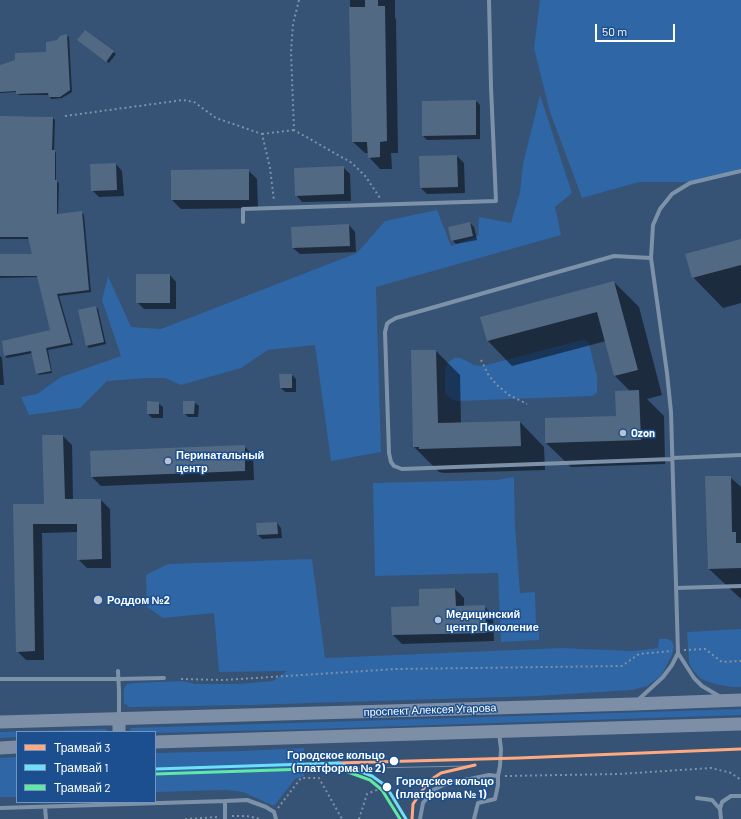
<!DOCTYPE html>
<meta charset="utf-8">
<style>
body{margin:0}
#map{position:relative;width:741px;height:819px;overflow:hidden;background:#365274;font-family:Barlow,sans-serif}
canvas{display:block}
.legend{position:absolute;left:16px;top:731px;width:140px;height:72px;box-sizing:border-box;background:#1b4f8f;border:1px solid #7695bc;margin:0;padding:5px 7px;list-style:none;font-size:12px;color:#fff}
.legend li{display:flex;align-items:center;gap:8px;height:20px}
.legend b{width:20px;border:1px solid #7695bc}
.scale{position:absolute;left:595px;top:24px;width:80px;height:18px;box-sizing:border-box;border:2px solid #fff;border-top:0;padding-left:5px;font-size:12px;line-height:14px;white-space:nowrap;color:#fff;-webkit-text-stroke:3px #1b4f8f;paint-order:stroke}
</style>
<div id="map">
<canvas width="741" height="819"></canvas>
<ul class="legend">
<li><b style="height:5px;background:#ffa980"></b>Трамвай 3</li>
<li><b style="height:5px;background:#6ddff8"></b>Трамвай 1</li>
<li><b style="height:5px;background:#60e9a3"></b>Трамвай 2</li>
</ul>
<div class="scale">50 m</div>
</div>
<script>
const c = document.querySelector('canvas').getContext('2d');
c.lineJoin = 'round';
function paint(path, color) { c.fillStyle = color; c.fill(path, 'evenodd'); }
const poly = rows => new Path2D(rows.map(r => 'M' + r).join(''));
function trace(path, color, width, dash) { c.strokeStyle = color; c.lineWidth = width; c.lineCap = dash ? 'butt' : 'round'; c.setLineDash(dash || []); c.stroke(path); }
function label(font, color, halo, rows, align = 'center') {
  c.font = font + ' Barlow,sans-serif'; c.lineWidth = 3; c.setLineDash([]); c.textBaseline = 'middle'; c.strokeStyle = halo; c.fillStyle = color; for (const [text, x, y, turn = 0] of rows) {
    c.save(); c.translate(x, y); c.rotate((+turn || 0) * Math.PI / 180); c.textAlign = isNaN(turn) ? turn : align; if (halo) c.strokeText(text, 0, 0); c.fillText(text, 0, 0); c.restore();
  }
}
paint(poly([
 [540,0,741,0,741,172,686,182,639,182,582,198,550,112,534,48],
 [540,95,572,193,555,207,561,235,376,287,381,452,331,461,315,345,268,350,241,368,181,385,165,378,147,378,107,381,80,408,29,415,21,397,37,394,61,377,121,356,102,300,108,276,131,327,161,329,357,253,385,221,437,210,451,246,478,236,479,217,511,223,520,192,523,164],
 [585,340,589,343,590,348,597,377,597,393,592,396,457,401,451,399,445,394,445,371,447,363,454,358,461,358,474,365,483,366,578,341],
 [514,477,515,527,520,593,535,592,536,623,539,624,539,640,501,642,498,573,375,576,373,483,496,480],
 [312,559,325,658,561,648,633,651,658,648,659,639,668,639,672,641,674,647,672,655,661,676,647,686,632,690,536,696,249,705,135,707,129,707,124,703,124,689,127,684,134,683,182,681,195,684,238,684,273,681,287,671,219,672,214,613,163,618,147,607,146,575,168,564],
 [741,629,741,687,731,687,715,684,701,679,693,670,689,663,687,632],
 [741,709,741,715,315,729,155,733,155,732,129,732,131,728],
 [100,729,106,729,108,731,17,732,17,737,0,738,0,732],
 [304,748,304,776,295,779,274,806,243,792,226,790,155,792,155,753,241,751],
 [17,757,17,797,0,797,0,758]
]), '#2f66a5');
paint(poly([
 [350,0,395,0,395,18,396,19,398,153,391,153,392,169,380,169,369,157,369,153,365,153,353,142],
 [85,31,116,54,109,63,80,42],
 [67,36,69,37,72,92,62,98,51,99,49,95,19,95,17,92,0,93,0,66,47,53,57,41],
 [476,101,480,105,480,139,427,140,423,136],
 [0,117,53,118,55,120,54,150,56,153,56,181,59,183,58,215,82,213,84,215,91,292,59,296,73,345,48,350,52,373,39,375,36,373,33,353,7,358,5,356,51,331,38,277,0,278,0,255,33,255,29,239,0,239],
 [457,156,464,163,465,193,427,194,421,188],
 [116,164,122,171,124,196,99,197,92,190],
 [343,167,350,174,351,201,302,202,296,195],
 [248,170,257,179,258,208,181,209,172,200],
 [470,223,474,227,477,240,456,244,452,240],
 [349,225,355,232,356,252,300,254,293,248],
 [741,240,741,303,723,308,693,277],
 [170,275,176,282,176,309,144,309,137,302],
 [614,282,639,307,662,395,647,399,664,416,665,464,571,467,546,443,617,417,630,391,615,376,606,341,512,366,488,341],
 [96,307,98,309,106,344,89,348,87,346],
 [436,351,460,375,461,424,520,422,544,447,545,470,445,473,439,472,414,447],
 [0,356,2,358,4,385,0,385],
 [292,375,296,379,296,392,285,392,281,388],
 [194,402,199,406,198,417,188,417,184,413],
 [158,403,163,407,163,418,152,418,148,414],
 [63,436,72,445,73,500,101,500,110,509,111,568,87,568,78,559,78,532,42,533,44,660,26,660,17,651,14,505,45,505],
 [244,446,253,455,254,480,101,486,92,477],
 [730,477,741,487,741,599,709,569],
 [277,523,281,528,282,538,262,539,258,535],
 [455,589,464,598,464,606,484,606,493,615,494,641,402,644,393,635,420,607]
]), '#0007');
paint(poly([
 [365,0,378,0,378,6,385,6,387,141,380,142,380,157,368,158,367,142,352,142,349,7,365,7],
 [85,30,114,51,106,62,77,40],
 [67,34,70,90,60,97,49,97,48,93,16,94,16,91,0,92,0,65,15,60,15,53,46,52,46,42,57,40,60,36],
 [476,100,476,135,422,136,422,101],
 [0,116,53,117,52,150,55,150,55,180,57,180,57,214,82,211,89,290,57,294,71,343,46,348,51,371,36,374,31,351,4,356,2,341,50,330,37,276,0,276,0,254,32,254,28,237,0,237],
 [457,155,458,187,420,188,419,156],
 [116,163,117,190,91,191,90,164],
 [344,166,344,194,295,196,294,168],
 [249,169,249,200,171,200,171,170],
 [470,222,473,236,451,241,448,227],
 [349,224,350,246,292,248,291,227],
 [741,239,741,265,692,278,685,254],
 [136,274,170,274,170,303,136,303],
 [614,281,638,370,614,376,597,312,487,341,480,317],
 [96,306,104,342,86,346,78,310],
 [411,350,436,350,438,423,520,421,521,446,419,449,419,447,413,447],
 [279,374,292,374,292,388,280,388],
 [639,390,641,440,545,443,545,418,616,416,615,391],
 [147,401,159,402,159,414,147,414],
 [183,401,195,401,194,414,183,414],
 [42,435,63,435,65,499,101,499,102,559,77,560,77,524,33,524,35,651,16,652,13,504,44,504],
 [245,445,245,471,91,477,90,451],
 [705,476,731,476,732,532,736,532,736,543,741,543,741,568,708,569],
 [277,522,278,534,257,535,256,523],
 [455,588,456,606,485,605,486,633,392,635,391,607,419,606,419,589]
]), '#526984');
trace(poly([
 [299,0,293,24,291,52,294,130,352,163,366,177,380,198],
 [65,116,183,100,194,102,216,118,262,134,270,168,274,201],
 [262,134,294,130],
 [481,360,489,376,498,386,509,395,527,404],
 [684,650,705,649,722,662,741,661],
 [181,679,224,680,396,669,622,666,639,654,672,651],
 [505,776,619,774,711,768,731,773,741,780],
 [278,808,301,778,319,778,342,819],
 [232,816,247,816,261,819],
 [185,819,218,817],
 [359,819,367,794,386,786]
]), '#7d92a8', 2, [2, 3]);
trace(poly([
 [243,222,243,209,496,201,491,87,489,0],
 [651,258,614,256,396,318,389,322,387,324,385,332,389,453,391,462,394,466,402,469,672,459],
 [672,458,741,455],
 [676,588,741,586],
 [678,653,694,678,702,686,719,696],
 [118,671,119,691,119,717],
 [0,679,119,679,164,678],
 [638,700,663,677,672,665,678,653,671,412,667,373,651,258,653,225,660,209,672,194,690,183,741,171],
 [697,798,712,800,720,809,721,819],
 [225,801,247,800,266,807,274,812,276,819],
 [45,807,46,819],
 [0,808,225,801,225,819],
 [720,809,722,802,731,796,741,796],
 [420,819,423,803,433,790,450,782,470,779,489,775,498,776,500,766,501,749,499,733],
 [474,819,478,803,495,799,498,785,498,776]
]), '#7d92a8', 4);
trace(poly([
 [119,719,119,732],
 [0,722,634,704,741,700],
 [155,742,741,724],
 [0,748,17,747]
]), '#7d8ea7', 13);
trace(poly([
 [323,769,467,766]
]), '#7e92a7', 1);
trace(poly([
 [338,763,519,758,741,749],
 [412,819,413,804,429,781,441,773,475,765]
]), '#ffa980', 3);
trace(poly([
 [155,769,338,763,372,776,386,786,406,819]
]), '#6ddff8', 3);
trace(poly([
 [155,774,337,768,370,780,382,790,400,819]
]), '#60e9a3', 3);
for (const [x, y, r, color] of [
 [623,433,4,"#b9c2ce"],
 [168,461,4,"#b9c2ce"],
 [98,600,5,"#b9c2ce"],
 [438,620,4,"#b9c2ce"],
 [394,761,5,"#fff"],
 [387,787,5,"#fff"]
]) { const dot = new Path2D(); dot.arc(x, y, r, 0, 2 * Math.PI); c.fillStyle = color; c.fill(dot); trace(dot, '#1b4f8f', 1.5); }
label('bold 11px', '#fff', '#1b4f8f', [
 ["Ozon",631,433],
 ["Перинатальный",176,455],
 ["центр",176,468],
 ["Роддом №2",107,600],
 ["Медицинский",446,614],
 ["центр Поколение",446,627]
], 'left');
label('11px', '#fff', '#1b4f8f', [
 ["проспект Алексея Угарова",430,710,-2]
]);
label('bold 11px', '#fff', '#1b4f8f', [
 ["Городское кольцо",385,755],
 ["(платформа № 2)",385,768],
 ["Городское кольцо",396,781,"left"],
 ["(платформа № 1)",396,794,"left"]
], 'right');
</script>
